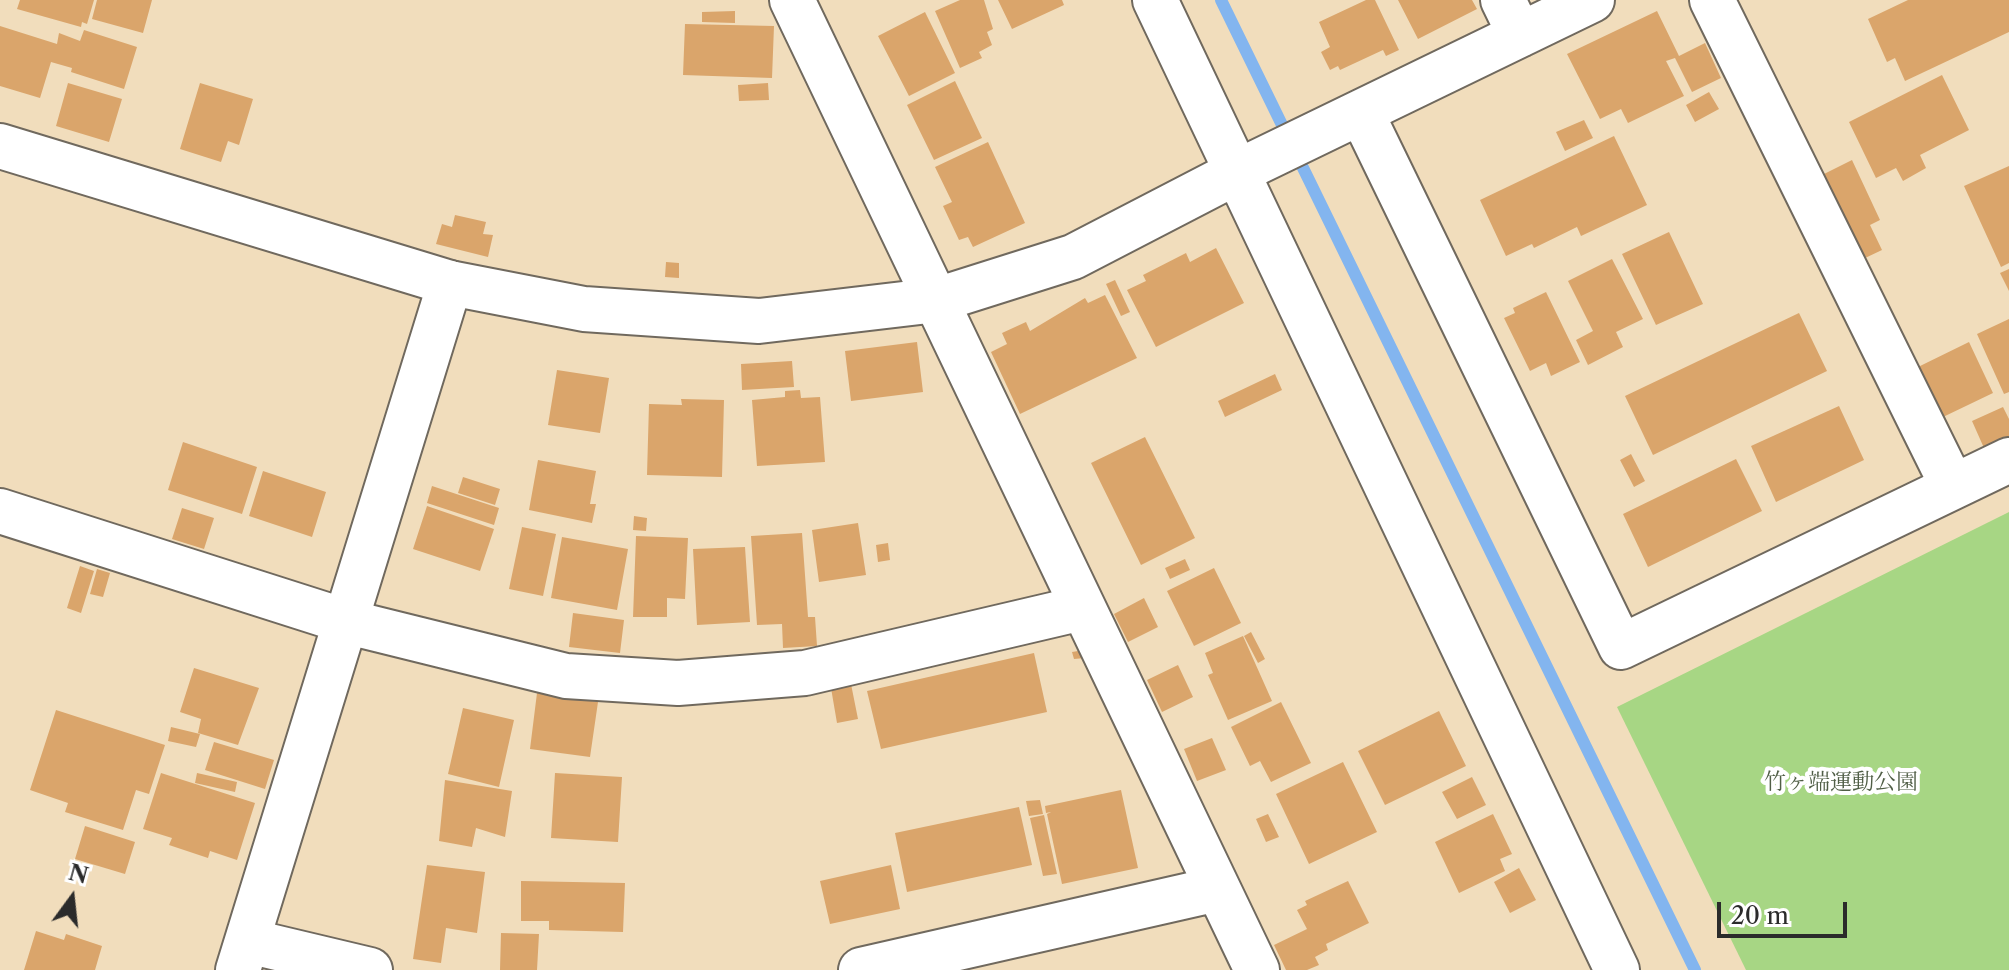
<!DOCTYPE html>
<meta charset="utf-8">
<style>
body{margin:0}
#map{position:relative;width:2009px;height:970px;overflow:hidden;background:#f1ddbc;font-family:"Libre Caslon Text",serif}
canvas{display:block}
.north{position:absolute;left:32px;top:858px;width:80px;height:80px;-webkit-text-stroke:6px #fff;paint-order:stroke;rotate:15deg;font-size:22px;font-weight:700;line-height:32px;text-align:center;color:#2b2b2b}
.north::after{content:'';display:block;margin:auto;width:28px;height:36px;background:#2b2b2b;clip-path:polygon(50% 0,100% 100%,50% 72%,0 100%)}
.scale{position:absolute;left:1717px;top:902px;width:130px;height:36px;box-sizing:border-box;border:4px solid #2b2b2b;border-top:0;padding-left:10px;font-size:24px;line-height:28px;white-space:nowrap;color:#2b2b2b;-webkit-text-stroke:6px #fff;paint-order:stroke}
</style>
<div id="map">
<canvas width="2009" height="970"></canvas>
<div class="north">N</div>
<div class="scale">20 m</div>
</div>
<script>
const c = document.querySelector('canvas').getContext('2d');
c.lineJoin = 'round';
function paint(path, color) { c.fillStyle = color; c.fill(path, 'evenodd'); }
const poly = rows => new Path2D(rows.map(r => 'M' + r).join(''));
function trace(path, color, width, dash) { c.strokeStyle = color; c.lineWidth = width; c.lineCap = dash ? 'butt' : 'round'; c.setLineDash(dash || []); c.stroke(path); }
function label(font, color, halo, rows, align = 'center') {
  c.font = font + ' "Libre Caslon Text","Noto Serif JP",serif'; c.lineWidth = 8; c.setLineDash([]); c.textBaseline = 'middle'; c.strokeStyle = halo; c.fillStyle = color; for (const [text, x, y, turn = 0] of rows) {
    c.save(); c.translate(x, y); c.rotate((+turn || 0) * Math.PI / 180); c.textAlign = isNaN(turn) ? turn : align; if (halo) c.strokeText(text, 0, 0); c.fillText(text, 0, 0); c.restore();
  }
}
paint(poly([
 [2009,512,2009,970,1746,970,1617,707]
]), '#a7d684');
trace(poly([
 [1221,0,1695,970]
]), '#83b5ef', 12);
paint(poly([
 [20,0,94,0,87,24,82,22,81,27,17,9],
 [97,0,152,0,143,33,92,19],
 [960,0,984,0,993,29,987,32,992,45,979,52,982,58,960,68,935,11],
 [998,0,1062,0,1064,5,1012,29],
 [1366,0,1375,0,1399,50,1386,56,1383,50,1340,70,1338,66,1330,70,1321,52,1330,47,1319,22],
 [1398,0,1472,0,1477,9,1418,39],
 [1908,0,2009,0,2009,32,1905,81,1895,58,1887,62,1868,19],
 [735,11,735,23,702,22,702,12],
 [1657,11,1679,56,1705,43,1721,78,1692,92,1675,58,1666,61,1684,96,1628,123,1621,109,1600,119,1567,54],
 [925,12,955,73,909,96,878,36],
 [685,24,774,26,772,78,683,75],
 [0,26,57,44,59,33,80,41,84,30,137,47,124,89,71,72,72,68,51,62,40,98,0,86],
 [1942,75,1969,130,1920,155,1926,168,1903,181,1896,168,1876,178,1849,122],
 [955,81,982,138,934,160,907,105],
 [68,83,122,99,109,142,56,126],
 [200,83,253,99,239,145,228,141,221,162,180,149],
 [768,83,769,100,739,101,738,85],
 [1709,92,1719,109,1695,122,1686,105],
 [1584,120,1593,138,1565,151,1556,132],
 [1614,136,1647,205,1581,236,1577,227,1534,248,1532,244,1506,256,1480,200],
 [988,142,1025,223,973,247,968,237,959,240,943,206,952,202,935,167],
 [1852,160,1880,220,1870,225,1882,250,1863,259,1824,174],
 [2009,166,2009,263,2001,267,1964,186],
 [455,215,486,222,483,234,493,235,488,257,436,244,442,224,452,227],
 [1669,232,1703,304,1656,325,1622,254],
 [1216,248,1244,303,1156,347,1127,290,1146,281,1143,275,1186,253,1190,262],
 [1612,259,1643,319,1616,332,1623,347,1588,365,1576,340,1593,331,1568,281],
 [666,262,679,263,679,278,665,277],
 [2009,269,2009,291,2000,273],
 [1115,280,1130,312,1121,316,1106,284],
 [1546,292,1580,362,1551,376,1546,363,1530,371,1504,318,1515,313,1513,308],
 [1105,295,1137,358,1020,414,991,352,1007,344,1002,333,1026,322,1030,331,1085,298,1088,303],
 [1799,313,1827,371,1653,455,1625,396],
 [2009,319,2009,392,2004,394,1977,334],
 [917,342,923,392,851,401,845,351],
 [1969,342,1993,393,1943,417,1918,367],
 [792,361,794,387,742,390,741,364],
 [557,370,609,378,600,433,548,425],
 [1275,374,1282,390,1225,417,1218,401],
 [800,390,801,398,820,397,825,462,757,466,752,400,785,397,785,391],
 [681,399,724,400,722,477,647,475,649,404,682,405],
 [1839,406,1864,460,1776,502,1751,446],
 [2003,407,2009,419,2009,436,1984,448,1972,421],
 [1145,437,1195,538,1141,565,1091,463],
 [183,442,257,467,242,514,168,490],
 [1631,454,1645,481,1634,487,1620,460],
 [1736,459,1762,511,1648,567,1623,514],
 [538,460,596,471,590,504,596,504,592,523,529,510],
 [263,471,326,492,312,537,249,516],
 [463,477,500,489,495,505,458,493],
 [432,486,499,508,494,525,427,503],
 [427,506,494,529,480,571,413,549],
 [182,508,214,518,204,549,172,539],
 [634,516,647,518,646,531,633,530],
 [858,523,866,575,819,582,812,530],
 [522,527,556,534,543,596,509,589],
 [802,533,808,617,815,617,817,646,783,648,782,624,757,625,751,536],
 [636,536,688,538,685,599,667,598,667,617,633,617],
 [562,537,628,549,617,610,551,598],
 [888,543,890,560,878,562,876,545],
 [745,547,750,622,697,625,693,549],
 [1185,559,1190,570,1170,579,1165,568],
 [80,566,94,571,81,613,67,608],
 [1214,568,1241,623,1194,646,1167,591],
 [97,569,110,573,103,597,90,594],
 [1144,598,1158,627,1128,642,1114,614],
 [573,613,624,620,620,653,569,647],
 [1251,632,1265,659,1258,663,1244,636],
 [1243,636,1272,701,1228,720,1208,675,1213,673,1205,653],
 [1084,650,1085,658,1074,659,1072,652],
 [1034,653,1047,712,881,749,867,691],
 [1178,665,1193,697,1162,712,1147,680],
 [194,668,259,688,238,745,198,733,201,719,180,712],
 [851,684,858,719,837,723,831,688],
 [537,693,598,702,590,757,530,749],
 [1281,702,1311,763,1271,782,1260,761,1250,766,1231,727],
 [463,708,514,720,499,787,448,774],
 [56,710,165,745,149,794,136,790,123,830,65,812,68,803,30,790],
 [1439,711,1466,766,1385,805,1358,751],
 [171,727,200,734,196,747,168,741],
 [1212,738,1226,770,1197,781,1184,749],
 [214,742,274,760,265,789,205,770],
 [1343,762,1377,832,1309,864,1276,794],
 [161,773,255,803,237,860,210,851,208,858,169,845,172,838,143,829],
 [197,773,237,782,235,792,195,783],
 [555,773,622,777,618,842,551,838],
 [1472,777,1486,805,1457,819,1442,792],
 [445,780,512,791,505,837,476,828,472,847,439,841],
 [1121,790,1138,868,1062,884,1047,814,1051,812,1046,813,1045,806],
 [1040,800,1043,814,1029,816,1026,801],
 [1019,807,1032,865,907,892,895,833],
 [1268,814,1279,837,1266,842,1256,819],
 [1493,814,1512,854,1500,859,1505,871,1459,893,1435,842],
 [1044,815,1057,874,1043,876,1030,818],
 [85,826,135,842,125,874,75,859],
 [427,865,485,872,477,933,446,928,441,963,413,959],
 [891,865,900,909,830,924,820,881],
 [1519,868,1536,900,1510,913,1494,882],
 [521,881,625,883,623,932,549,930,549,921,521,921],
 [1348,881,1369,923,1326,944,1328,950,1315,957,1319,965,1307,970,1286,970,1274,945,1307,929,1297,910,1307,905,1305,901],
 [36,931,64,940,66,934,102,946,95,970,24,970],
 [501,933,539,934,537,970,500,970]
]), '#daa56b');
const minor = poly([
 [792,0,1257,970],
 [1503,0,1520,35],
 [1712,0,1953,487],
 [1361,112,1621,647,2009,460],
 [1237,172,1592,0],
 [0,511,348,622,566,676,678,683,805,673,1082,608],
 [248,941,370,970],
 [238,970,450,283],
 [861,970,1217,889]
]);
const tertiary = poly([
 [1155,0,1617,970],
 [0,146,450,283,584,309,759,321,937,300,1073,257,1237,172]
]);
trace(minor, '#70695e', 48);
trace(tertiary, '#70695e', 48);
trace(minor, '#fff', 44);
trace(tertiary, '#fff', 44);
label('22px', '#505e46', '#fff', [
 ["竹ヶ端運動公園",1841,783]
]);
</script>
